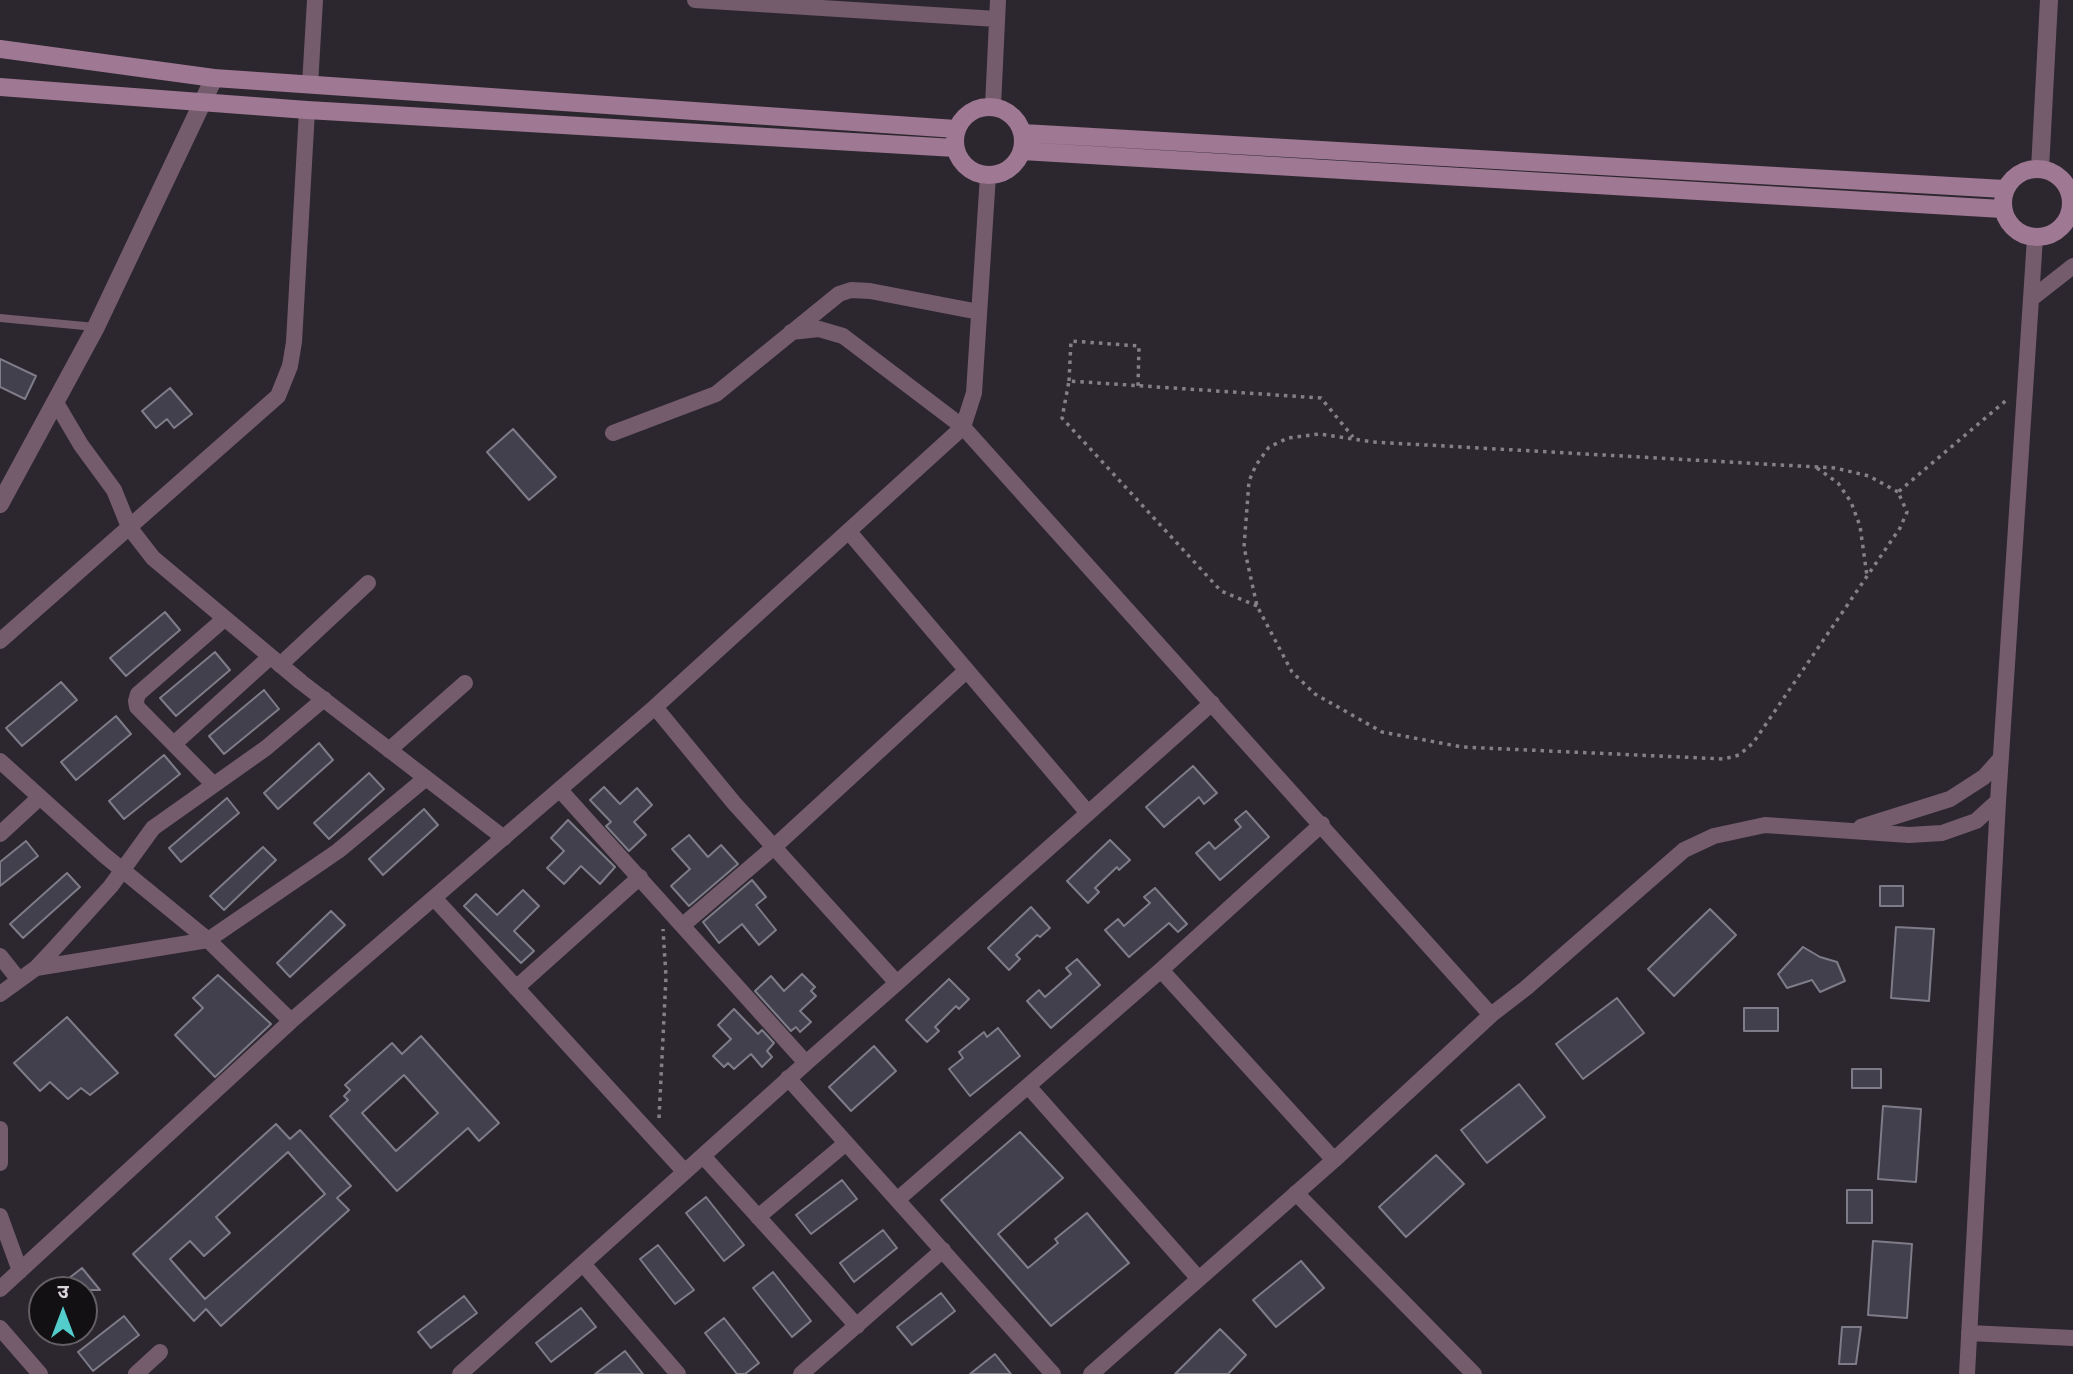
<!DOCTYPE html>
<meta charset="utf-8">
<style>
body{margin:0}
#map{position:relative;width:2073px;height:1374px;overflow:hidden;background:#2c262f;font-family:Montserrat,"Noto Sans Devanagari",sans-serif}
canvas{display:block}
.north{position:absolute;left:28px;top:1276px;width:70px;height:70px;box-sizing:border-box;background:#131014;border:2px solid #635f64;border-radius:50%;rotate:0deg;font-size:19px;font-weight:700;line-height:28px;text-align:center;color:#dad6dc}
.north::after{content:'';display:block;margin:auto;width:24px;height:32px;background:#52cdcc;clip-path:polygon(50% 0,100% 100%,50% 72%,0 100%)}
</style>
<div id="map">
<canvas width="2073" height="1374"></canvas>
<div class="north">उ</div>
</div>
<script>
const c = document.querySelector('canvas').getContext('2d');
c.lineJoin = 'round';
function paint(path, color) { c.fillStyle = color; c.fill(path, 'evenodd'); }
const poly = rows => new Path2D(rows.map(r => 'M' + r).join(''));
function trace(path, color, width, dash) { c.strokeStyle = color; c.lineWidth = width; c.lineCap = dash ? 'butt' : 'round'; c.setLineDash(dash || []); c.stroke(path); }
const building = poly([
 [0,359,36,376,25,399,0,387,0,359],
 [170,388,192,414,174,428,167,419,156,428,142,411,170,388],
 [513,429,556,477,529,500,487,452,513,429],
 [165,612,180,630,126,676,110,658,165,612],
 [215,652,230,670,176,716,160,698,215,652],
 [61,682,77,700,22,746,6,728,61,682],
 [264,690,279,709,224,754,209,736,264,690],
 [116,716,131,734,76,780,61,762,116,716],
 [319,743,333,760,278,809,264,793,319,743],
 [164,755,180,774,124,819,109,801,164,755],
 [1193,766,1217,793,1204,804,1199,797,1164,827,1146,807,1193,766],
 [369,773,384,789,329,839,314,823,369,773],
 [604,787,620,804,637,788,652,805,634,822,646,835,629,851,606,826,611,822,590,800,604,787],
 [227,798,239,813,181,862,169,848,227,798],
 [424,809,438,825,383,875,369,859,424,809],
 [1246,811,1269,837,1220,880,1196,853,1209,842,1215,849,1241,827,1235,820,1246,811],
 [568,820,615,867,600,884,581,866,564,884,547,868,564,851,551,838,568,820],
 [689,835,708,857,721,845,738,864,689,906,671,886,690,869,672,849,689,835],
 [1110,840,1130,860,1119,870,1117,867,1095,888,1099,892,1088,903,1067,881,1110,840],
 [26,841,38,856,0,886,0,862,26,841],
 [263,847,276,860,224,910,210,896,263,847],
 [67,873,80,887,23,938,10,924,67,873],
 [752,880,766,897,756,905,776,930,759,945,742,924,719,943,703,922,752,880],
 [1880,886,1903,886,1903,906,1880,906,1880,886],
 [1155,888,1187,924,1178,932,1169,923,1129,957,1105,930,1118,919,1124,926,1150,903,1144,897,1155,888],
 [523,890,539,906,514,931,534,951,521,963,464,906,476,894,497,915,523,890],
 [1031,907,1050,928,1040,937,1037,935,1016,955,1020,959,1009,970,988,948,1031,907],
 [1710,909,1736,935,1674,996,1648,969,1710,909],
 [331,911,345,925,290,977,277,963,331,911],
 [1896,927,1934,929,1929,1001,1891,998,1896,927],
 [1803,947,1820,957,1837,962,1845,981,1820,992,1812,980,1787,988,1778,974,1803,947],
 [1077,959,1100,985,1051,1028,1027,1001,1039,990,1045,997,1071,974,1066,968,1077,959],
 [802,974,815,987,811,991,816,996,800,1011,811,1022,800,1032,796,1027,791,1031,755,991,771,976,784,991,802,974],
 [218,975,271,1024,215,1077,175,1035,203,1008,193,998,218,975],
 [949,979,969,999,959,1009,956,1006,935,1027,939,1031,927,1042,906,1020,949,979],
 [1617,998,1644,1033,1583,1079,1556,1044,1617,998],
 [1744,1008,1778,1008,1778,1031,1744,1031,1744,1008],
 [734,1009,758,1034,762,1030,774,1043,767,1051,772,1057,762,1067,751,1054,734,1069,728,1063,724,1067,713,1056,731,1039,718,1025,734,1009],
 [67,1017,118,1073,90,1095,81,1088,68,1099,50,1082,40,1091,14,1063,67,1017],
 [998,1028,1020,1056,970,1096,949,1069,963,1058,959,1052,984,1032,987,1037,998,1028],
 [421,1036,499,1123,479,1141,468,1128,397,1191,330,1116,348,1100,344,1096,350,1090,345,1085,392,1043,402,1054,421,1036],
 [404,1075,438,1113,396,1151,362,1113,404,1075],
 [874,1046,896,1071,851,1111,829,1087,874,1046],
 [1852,1069,1881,1069,1881,1088,1852,1088,1852,1069],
 [1519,1084,1545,1117,1487,1163,1461,1130,1519,1084],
 [1883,1106,1921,1109,1916,1182,1878,1179,1883,1106],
 [276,1124,290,1139,300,1130,351,1186,337,1198,349,1210,221,1326,206,1309,194,1321,133,1254,276,1124],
 [288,1152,325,1194,205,1299,170,1259,190,1241,204,1256,230,1233,216,1217,288,1152],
 [1020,1132,1063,1178,998,1234,1028,1268,1058,1243,1055,1239,1087,1213,1129,1263,1051,1326,941,1200,1020,1132],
 [1436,1155,1464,1184,1406,1237,1379,1207,1436,1155],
 [842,1180,857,1199,811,1234,796,1215,842,1180],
 [1847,1190,1872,1190,1872,1223,1847,1223,1847,1190],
 [706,1197,744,1245,724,1261,686,1213,706,1197],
 [883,1230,897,1248,854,1282,840,1263,883,1230],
 [1873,1241,1912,1244,1907,1318,1868,1315,1873,1241],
 [658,1245,694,1290,675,1304,640,1259,658,1245],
 [1301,1261,1324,1288,1276,1327,1253,1300,1301,1261],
 [82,1268,100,1290,54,1290,82,1268],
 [773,1272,811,1321,792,1337,753,1288,773,1272],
 [941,1293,955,1311,912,1345,897,1327,941,1293],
 [464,1296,477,1313,431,1348,418,1332,464,1296],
 [581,1308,596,1327,551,1362,536,1343,581,1308],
 [124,1316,139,1335,93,1371,78,1352,124,1316],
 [724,1318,759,1363,745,1374,737,1374,705,1333,724,1318],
 [1842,1327,1861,1327,1856,1364,1839,1364,1842,1327],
 [1220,1329,1246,1355,1228,1374,1175,1374,1220,1329],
 [625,1351,643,1374,595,1374,625,1351],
 [995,1354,1011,1374,970,1374,995,1354]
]);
paint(building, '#42404c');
trace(building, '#7e7c89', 2);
trace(poly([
 [1069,381,1071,341,1139,346,1138,386],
 [1817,468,1838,483,1851,502,1860,526,1867,576],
 [1898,492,1869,476,1835,468,1373,442,1319,434,1288,438,1269,447,1256,465,1249,481,1244,547,1257,606,1292,672,1315,694,1382,732,1462,747,1724,759,1739,755,1753,743,1900,528,1907,512,1898,492,2009,398],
 [1257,606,1221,591,1062,418,1069,381,1321,398,1353,437],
 [659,1118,666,977,663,929]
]), '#858087', 3.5, [3.5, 5]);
trace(poly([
 [0,318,95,327]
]), '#745c6d', 8);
trace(poly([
 [695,0,997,19],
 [310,85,315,0],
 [993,106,998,0],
 [2031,299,2073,266],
 [791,332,819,329,843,336,963,427,1491,1015],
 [55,401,81,445,114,490,129,527,153,558,301,682,504,838],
 [613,433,716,394,839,294,851,290,870,291,979,312],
 [850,533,1088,813],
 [0,641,278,396,290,366,294,342,307,110],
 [280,665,368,583],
 [655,707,734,803,897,983,806,1063],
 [175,743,270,657],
 [389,750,465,683],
 [0,761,104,855,208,940,291,1021],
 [213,784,137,707,136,701,138,694,223,620],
 [1861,827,1950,799,1984,777,2001,758],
 [0,834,39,798],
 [435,899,685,1172],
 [683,925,774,847,966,671],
 [0,956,19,980],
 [36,968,208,940,338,851,426,778],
 [1161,970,1334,1160],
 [897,983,1212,703],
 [516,988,640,877],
 [0,994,36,968,53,950,111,886,153,828,266,748,324,699],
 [788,1078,1053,1374],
 [1028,1086,1199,1279],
 [0,1129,0,1163],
 [703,1156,857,1326],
 [1296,1193,1474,1374],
 [897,1200,1161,970,1322,824],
 [0,1216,20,1271],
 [758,1217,846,1143],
 [584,1265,678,1374],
 [0,1289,291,1021,655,707,963,427,974,393,988,175],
 [0,1328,40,1374],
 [1969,1333,2073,1338],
 [136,1374,160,1352],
 [460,1374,806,1063,560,790],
 [801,1374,943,1250],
 [1091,1374,1334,1160,1491,1015,1526,988,1684,850,1714,836,1765,825,1909,835,1942,833,1976,821,1998,801],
 [1967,1374,1998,801,2035,238]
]), '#745c6d', 16);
trace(poly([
 [2040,169,2049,0],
 [0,504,96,327,214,78]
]), '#745c6d', 18);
trace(poly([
 [0,49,214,78,956,129],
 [0,87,307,110,955,148],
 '955 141a34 34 0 1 1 68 0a34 34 0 1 1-68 0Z',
 [1023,133,2004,189],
 [1022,151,2002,209],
 '2003 203a34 34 0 1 1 68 0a34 34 0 1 1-68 0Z'
]), '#9f7893', 18);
</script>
